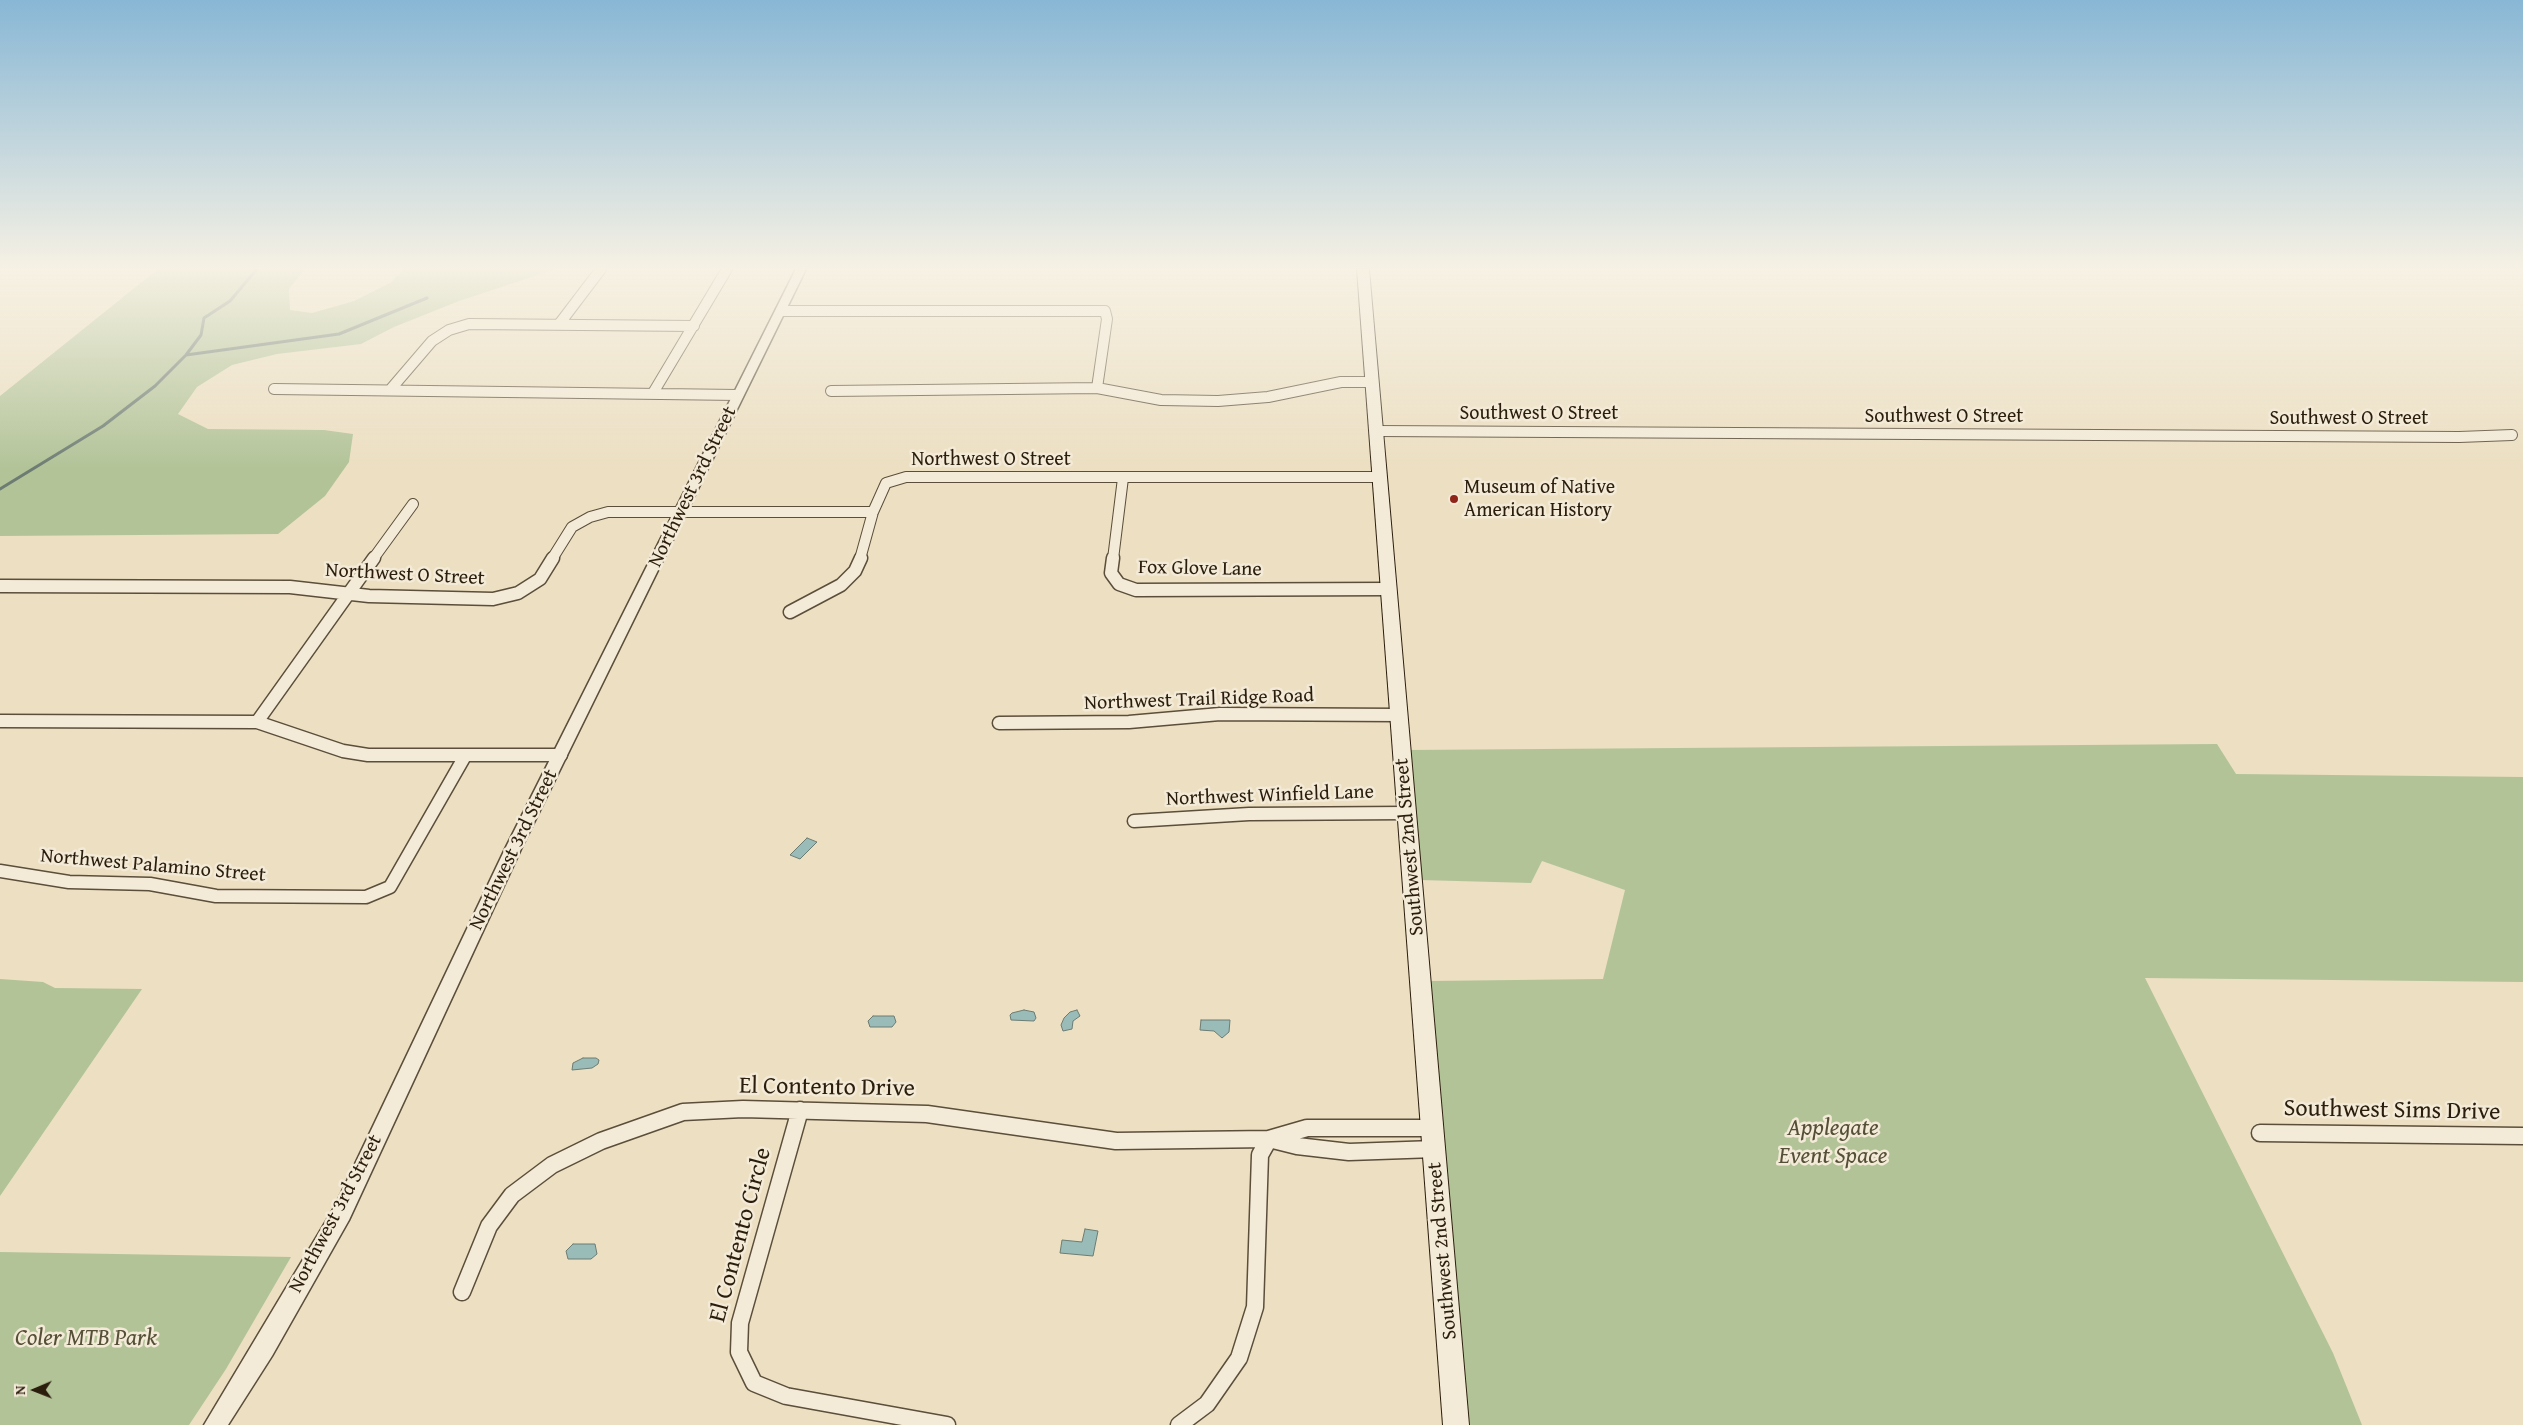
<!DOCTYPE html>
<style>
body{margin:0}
#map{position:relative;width:2523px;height:1425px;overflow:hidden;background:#ecdfc2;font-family:"Gentium Book Plus",serif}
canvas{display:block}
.north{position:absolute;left:10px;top:1365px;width:50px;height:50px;-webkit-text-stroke:4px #f3ead7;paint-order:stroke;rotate:269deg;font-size:14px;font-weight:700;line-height:20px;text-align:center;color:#2b1d0c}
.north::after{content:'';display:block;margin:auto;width:18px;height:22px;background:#2b1d0c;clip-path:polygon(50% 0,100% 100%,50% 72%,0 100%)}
</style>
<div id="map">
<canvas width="2523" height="1425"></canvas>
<div class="north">N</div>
</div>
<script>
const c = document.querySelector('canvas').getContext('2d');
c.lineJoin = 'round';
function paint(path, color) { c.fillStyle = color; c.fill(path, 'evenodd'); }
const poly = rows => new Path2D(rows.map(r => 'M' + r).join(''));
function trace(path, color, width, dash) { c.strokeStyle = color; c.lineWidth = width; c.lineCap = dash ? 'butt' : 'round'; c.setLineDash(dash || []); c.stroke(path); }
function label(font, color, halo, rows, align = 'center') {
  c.font = font + ' "Gentium Book Plus",serif'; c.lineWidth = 5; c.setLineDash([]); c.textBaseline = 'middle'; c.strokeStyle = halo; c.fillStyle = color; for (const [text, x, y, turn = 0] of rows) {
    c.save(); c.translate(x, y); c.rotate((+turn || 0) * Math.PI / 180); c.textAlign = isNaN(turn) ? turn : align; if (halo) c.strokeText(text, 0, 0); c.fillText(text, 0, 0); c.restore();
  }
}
paint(poly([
 [158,269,305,269,289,289,290,310,312,313,354,301,390,283,404,269,556,269,459,301,394,327,361,344,277,354,232,365,197,387,178,414,208,429,324,430,353,434,349,462,325,496,278,534,0,536,0,396],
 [2217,744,2236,774,2523,777,2523,982,2145,978,2333,1353,2362,1425,1470,1425,1453,1326,1430,981,1603,979,1625,890,1542,861,1531,883,1420,880,1410,750],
 [0,979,43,982,55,988,142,989,0,1196],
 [0,1252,291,1257,226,1369,189,1425,0,1425]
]), '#b2c398');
const water = poly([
 [807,838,817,842,800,859,790,855,807,838],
 [1024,1010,1034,1012,1036,1018,1034,1021,1011,1020,1010,1015,1012,1013,1024,1010],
 [1077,1010,1080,1016,1073,1021,1072,1029,1063,1031,1061,1025,1064,1018,1070,1012,1077,1010],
 [873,1016,894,1016,896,1022,892,1027,870,1027,868,1021,873,1016],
 [1201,1020,1230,1020,1229,1032,1222,1038,1214,1031,1200,1030,1201,1020],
 [583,1058,596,1058,599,1060,598,1064,592,1068,572,1070,573,1063,583,1058],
 [1085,1229,1098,1231,1093,1256,1060,1253,1062,1240,1082,1242,1085,1229],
 [573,1244,595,1244,597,1254,591,1259,568,1259,566,1251,573,1244]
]);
paint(water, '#99bcb8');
trace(water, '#6d7c73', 1);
trace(poly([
 [186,355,339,334,427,298],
 [0,489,103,426,155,386,186,355,201,335,204,318,230,301,257,269]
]), '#6d7c73', 3);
const minorFar2 = poly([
 [781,311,1105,311,1107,319,1097,388],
 [560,323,601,269],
 [274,389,738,395],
 [390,390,432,341,449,330,469,324,694,326],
 [831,391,1097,388,1161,400,1218,401,1268,397,1341,382,1372,382],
 [653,393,727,269],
 [1376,431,2459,437,2512,435],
 [373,559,413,504],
 [552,559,572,527,590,517,608,512,873,512],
 [860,559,873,512,886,483,906,477,1380,477],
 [1113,559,1123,478]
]);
const minorFar1 = poly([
 [1113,558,1111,573,1119,584,1136,590,1389,589],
 [0,586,290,587,369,596,493,599,518,593,540,579,553,558],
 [790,612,841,585,855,571,861,558],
 [0,721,257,722,343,751,368,755,561,755],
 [257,722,374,558],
 [999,723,1129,722,1220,714,1399,715],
 [1134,821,1249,814,1407,813],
 [0,871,69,882,150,884,216,896,366,897,390,887,465,756]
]);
const minor = poly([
 [800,1110,740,1323,739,1352,754,1383,786,1396,947,1425],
 [1433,1128,1307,1128,1269,1139,1297,1146,1349,1152,1435,1149],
 [2260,1133,2523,1136],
 [462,1292,489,1226,512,1195,552,1165,601,1141,683,1112,743,1109,927,1114,1116,1141,1269,1139],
 [1179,1425,1207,1404,1239,1358,1255,1307,1260,1155,1269,1139]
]);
const tertiary = poly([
 [796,269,806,269,521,849,349,1220,272,1356,228,1425,204,1425,335,1206,505,849,796,269]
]);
const secondary = poly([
 [1357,269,1369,269,1469,1425,1443,1425,1357,269]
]);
trace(minorFar2, '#5b4e3a', 12);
trace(minorFar1, '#5b4e3a', 15);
trace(minor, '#5b4e3a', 19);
trace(tertiary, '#5b4e3a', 3);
trace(secondary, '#2b1d0c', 2);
trace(minorFar2, '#f3ead7', 10);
trace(minorFar1, '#f3ead7', 12);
trace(minor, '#f3ead7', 16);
paint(tertiary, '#f3ead7');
paint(secondary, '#f3ead7');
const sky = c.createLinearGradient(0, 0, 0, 469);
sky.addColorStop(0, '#88b7d5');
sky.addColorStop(0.57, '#f6f1e4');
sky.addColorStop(1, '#f6f1e400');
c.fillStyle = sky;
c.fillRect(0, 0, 2523, 469);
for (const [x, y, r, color] of [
 [1454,499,5,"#8f2418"]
]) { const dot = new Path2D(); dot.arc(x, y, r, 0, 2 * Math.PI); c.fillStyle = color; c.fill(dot); trace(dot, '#f3ead7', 2); }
label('20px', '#2b1d0c', '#f3ead7', [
 ["Southwest O Street",1539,414],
 ["Southwest O Street",1944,417],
 ["Southwest O Street",2349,419],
 ["Northwest O Street",991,460],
 ["Northwest 3rd Street",693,487,-64],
 ["Fox Glove Lane",1200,569,1],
 ["Northwest O Street",405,575,3],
 ["Northwest Trail Ridge Road",1199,700,-2],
 ["Northwest Winfield Lane",1270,796,-2],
 ["Southwest 2nd Street",1410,847,-95],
 ["Northwest 3rd Street",514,850,-64],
 ["Northwest Palamino Street",153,866,5],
 ["Northwest 3rd Street",336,1214,-62],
 ["Southwest 2nd Street",1443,1251,-95]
]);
label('20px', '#2b1d0c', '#f3ead7', [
 ["Museum of Native",1464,488],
 ["American History",1464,511]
], 'left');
label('24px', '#2b1d0c', '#f3ead7', [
 ["El Contento Drive",827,1088,1],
 ["Southwest Sims Drive",2392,1111,1],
 ["El Contento Circle",741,1235,-75]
]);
label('italic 24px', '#544f36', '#f3ead7', [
 ["Applegate",1833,1129],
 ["Event Space",1833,1157],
 ["Coler MTB Park",86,1339]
]);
</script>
